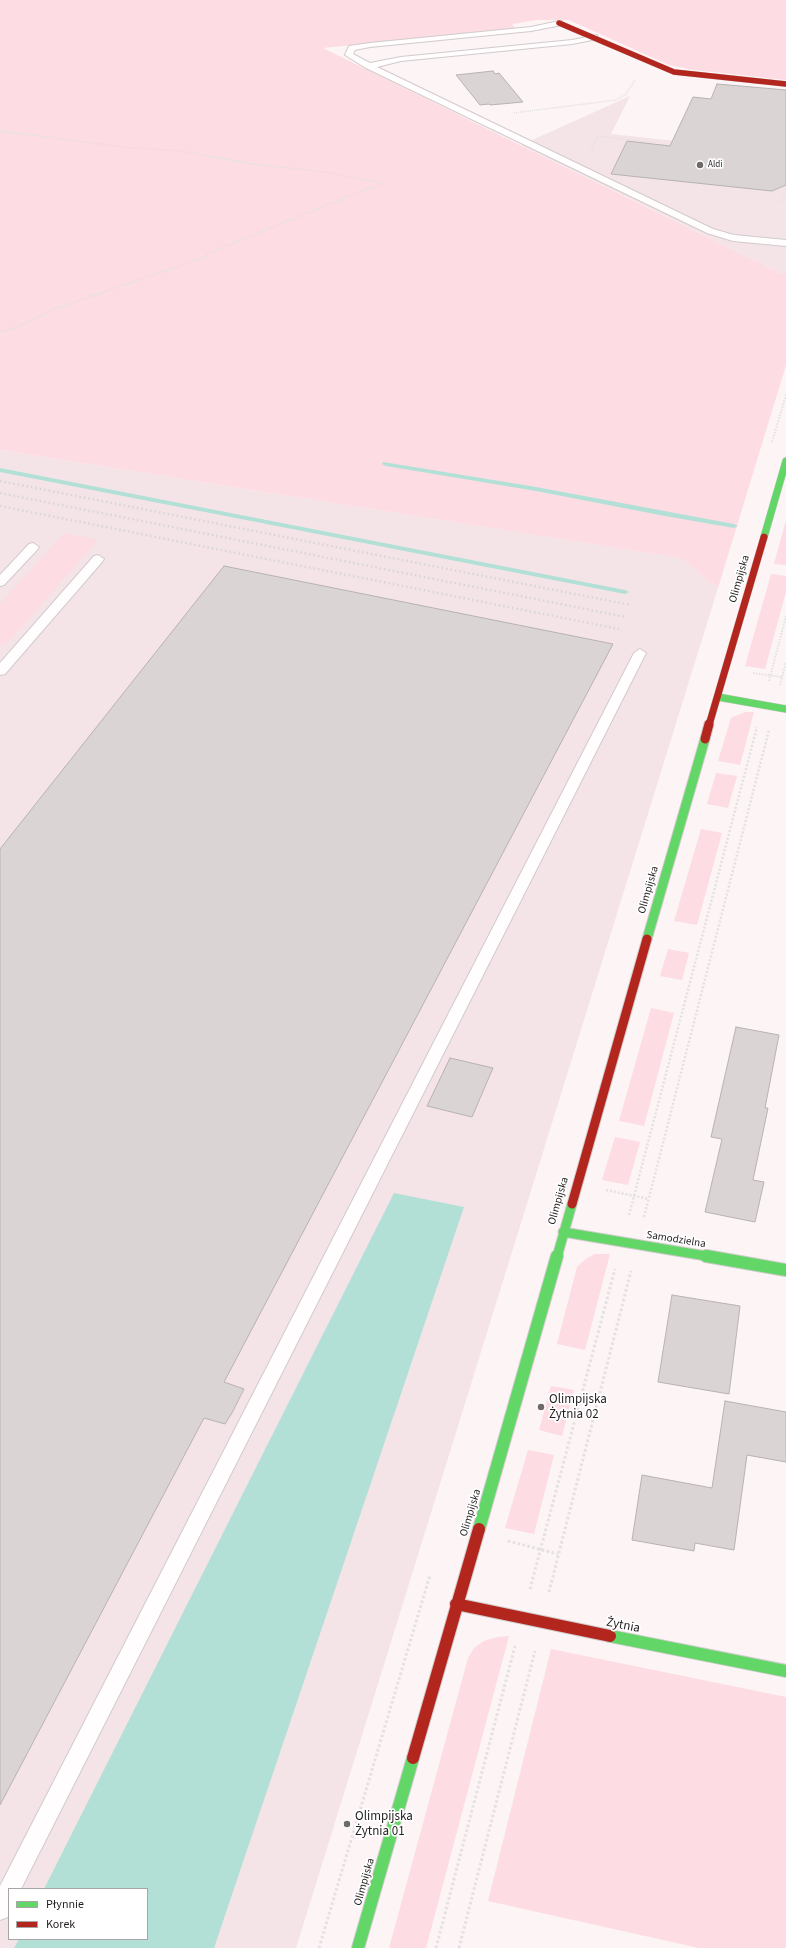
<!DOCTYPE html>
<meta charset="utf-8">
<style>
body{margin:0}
#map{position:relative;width:786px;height:1948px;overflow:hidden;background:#fcf4f5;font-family:"Source Sans 3",sans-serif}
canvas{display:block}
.legend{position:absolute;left:8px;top:1888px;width:140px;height:52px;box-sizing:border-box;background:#fff;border:1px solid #a7a5a5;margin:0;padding:5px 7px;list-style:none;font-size:12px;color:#231e1f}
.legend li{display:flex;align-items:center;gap:8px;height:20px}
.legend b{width:20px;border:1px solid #a7a5a5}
</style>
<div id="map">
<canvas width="786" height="1948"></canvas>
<ul class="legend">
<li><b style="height:5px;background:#63d668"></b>Płynnie</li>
<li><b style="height:5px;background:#b3261e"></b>Korek</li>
</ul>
</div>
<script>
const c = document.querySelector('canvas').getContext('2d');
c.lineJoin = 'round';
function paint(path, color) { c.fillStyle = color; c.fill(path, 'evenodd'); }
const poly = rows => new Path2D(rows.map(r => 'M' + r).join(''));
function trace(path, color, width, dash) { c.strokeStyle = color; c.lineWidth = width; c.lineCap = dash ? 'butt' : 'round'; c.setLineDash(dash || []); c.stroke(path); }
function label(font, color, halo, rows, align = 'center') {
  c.font = font + ' "Source Sans 3",sans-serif'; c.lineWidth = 3.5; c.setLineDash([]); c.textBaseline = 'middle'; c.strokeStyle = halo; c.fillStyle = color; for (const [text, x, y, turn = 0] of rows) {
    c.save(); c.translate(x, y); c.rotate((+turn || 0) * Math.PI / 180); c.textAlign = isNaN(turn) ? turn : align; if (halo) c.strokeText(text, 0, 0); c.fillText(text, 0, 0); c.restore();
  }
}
paint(poly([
 [630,96,611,134,786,153,786,274,782,274,521,145],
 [0,450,682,558,718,588,296,1948,0,1948],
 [9,1889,147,1889,147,1939,9,1939]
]), '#f4e4e7');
paint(poly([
 [0,0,786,0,786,80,694,70,669,65,569,20,536,20,512,24,515,28,323,48,782,274,786,274,786,365,718,588,681,558,0,450],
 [786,520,786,565,774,564],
 [64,533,98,540,8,642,0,646,0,604],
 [771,574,786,576,786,592,765,669,745,666],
 [745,712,754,712,740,765,718,761,731,718],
 [716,773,737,776,728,808,707,804],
 [701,829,722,833,697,925,674,921],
 [668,949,689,953,682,980,660,976],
 [651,1008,674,1013,644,1126,619,1121],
 [615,1137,640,1142,628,1185,602,1180],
 [595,1254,610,1254,585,1350,557,1344,577,1267,587,1258],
 [551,1386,574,1390,562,1436,539,1430],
 [528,1450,554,1455,534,1534,505,1528],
 [509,1636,426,1948,389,1948,468,1658,474,1648,484,1641,497,1637],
 [551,1649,786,1697,786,1948,699,1948,488,1901]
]), '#fddce3');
paint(poly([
 [394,1193,464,1207,214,1948,14,1948,19,1939,147,1939,147,1889,44,1889]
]), '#b2e0d6');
paint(poly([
 [383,462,536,487,734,524,738,526,734,528,665,516,536,491,386,466,382,464,383,462],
 [0,468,625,590,629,592,625,594,0,472,0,468]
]), '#b2e0d6');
const building = poly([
 [493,71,495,74,499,73,523,102,490,105,489,104,480,105,456,75,493,71],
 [717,84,786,90,786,185,772,191,611,174,627,141,670,146,693,97,711,99,717,84],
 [224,566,613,644,224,1382,244,1389,232,1413,225,1424,204,1418,0,1805,0,849,224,566],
 [736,1027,779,1035,765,1108,768,1108,753,1180,764,1182,755,1222,705,1212,722,1139,711,1137,736,1027],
 [450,1058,493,1068,472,1117,427,1106,450,1058],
 [672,1295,740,1306,729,1394,658,1382,672,1295],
 [725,1401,786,1412,786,1462,747,1455,734,1550,695,1543,694,1551,632,1540,642,1475,712,1488,725,1401]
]);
paint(building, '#dad4d5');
trace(building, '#b8b2b3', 1);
const lane = poly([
 [559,21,562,21,562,25,531,31,370,47,355,50,353,54,370,63,401,57,572,40,597,35,597,39,572,44,401,61,377,67,713,229,734,235,786,240,786,246,733,241,707,233,366,68,345,55,349,46,370,43,531,27,559,21],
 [33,543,39,547,37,550,4,585,0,586,0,575,29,544,33,543],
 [98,555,104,559,102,562,5,674,0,675,0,663,94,556,98,555],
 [640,649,646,653,21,1889,9,1889,9,1914,8,1917,0,1920,0,1886,634,653,640,649]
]);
const fastFar2 = poly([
 [764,537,786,461],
 [718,697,786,709]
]);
const fastFar1 = poly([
 [647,939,705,739],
 [563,1232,712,1257],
 [557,1257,572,1204]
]);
const fast = poly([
 [706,1256,786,1270],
 [479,1529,557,1256],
 [610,1636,786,1671],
 [358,1948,413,1758]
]);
const jamFar3 = poly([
 [559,23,674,72,786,84]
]);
const jamFar2 = poly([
 [709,725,764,537]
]);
const jamFar1 = poly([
 [705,739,709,724],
 [572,1204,647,939]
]);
const jam = poly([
 [456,1604,610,1636],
 [413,1758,479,1529]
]);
trace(lane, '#d1cbcc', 2);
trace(fastFar2, '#d1cbcc', 8);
trace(fastFar1, '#d1cbcc', 11);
trace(fast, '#d1cbcc', 14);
trace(jamFar3, '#d1cbcc', 6);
trace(jamFar2, '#d1cbcc', 8);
trace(jamFar1, '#d1cbcc', 11);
trace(jam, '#d1cbcc', 14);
trace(poly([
 [514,113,616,100,626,94,635,80],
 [0,131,124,147,182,151,246,163,326,172,382,183],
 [591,151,598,136,657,143],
 [781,203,784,196,786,196],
 [40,316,57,308,197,260,223,247,382,183]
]), '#e3e1e1', 1.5, [1, 1]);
trace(poly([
 [0,332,12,329,43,315],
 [772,442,786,395],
 [753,673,782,677],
 [769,681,786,616],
 [780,685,786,662]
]), '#e3e1e1', 2, [1.5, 1.5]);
trace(poly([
 [606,1190,649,1199],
 [629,1215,757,727],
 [644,1217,769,730]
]), '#e3e1e1', 2.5, [2, 2]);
trace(poly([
 [508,1541,558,1554],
 [530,1589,615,1269],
 [549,1592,631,1271],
 [319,1948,430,1575],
 [436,1948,515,1646],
 [459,1948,535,1651]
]), '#e3e1e1', 3, [2.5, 2.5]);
paint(lane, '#fffdfe');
trace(fastFar2, '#63d668', 7);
trace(fastFar1, '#63d668', 9);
trace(fast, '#63d668', 12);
trace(jamFar3, '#b3261e', 5.5);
trace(jamFar2, '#b3261e', 7);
trace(jamFar1, '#b3261e', 9);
trace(jam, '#b3261e', 12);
trace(poly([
 [0,481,631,605],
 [0,493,626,617],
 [0,506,619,629]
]), '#d8d5d6', 2.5, [1.5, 3]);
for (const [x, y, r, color] of [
 [700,165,4,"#6f696a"],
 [541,1407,4,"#6f696a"],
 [347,1824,4,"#6f696a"]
]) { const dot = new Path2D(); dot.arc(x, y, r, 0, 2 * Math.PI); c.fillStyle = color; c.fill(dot); trace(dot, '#fff', 1.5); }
label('9px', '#231e1f', '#fff', [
 ["Aldi",708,165]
], 'left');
label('11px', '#231e1f', '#fff', [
 ["Olimpijska",740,579,-74],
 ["Olimpijska",649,890,-74],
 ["Olimpijska",559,1201,-74],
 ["Samodzielna",676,1240,9],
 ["Olimpijska",471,1513,-73],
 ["Olimpijska",365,1882,-74]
]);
label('13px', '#231e1f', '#fff', [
 ["Olimpijska",549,1400],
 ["Żytnia 02",549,1415],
 ["Olimpijska",355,1817],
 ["Żytnia 01",355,1832]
], 'left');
label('13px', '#231e1f', '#fff', [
 ["Żytnia",623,1626,11]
]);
</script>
